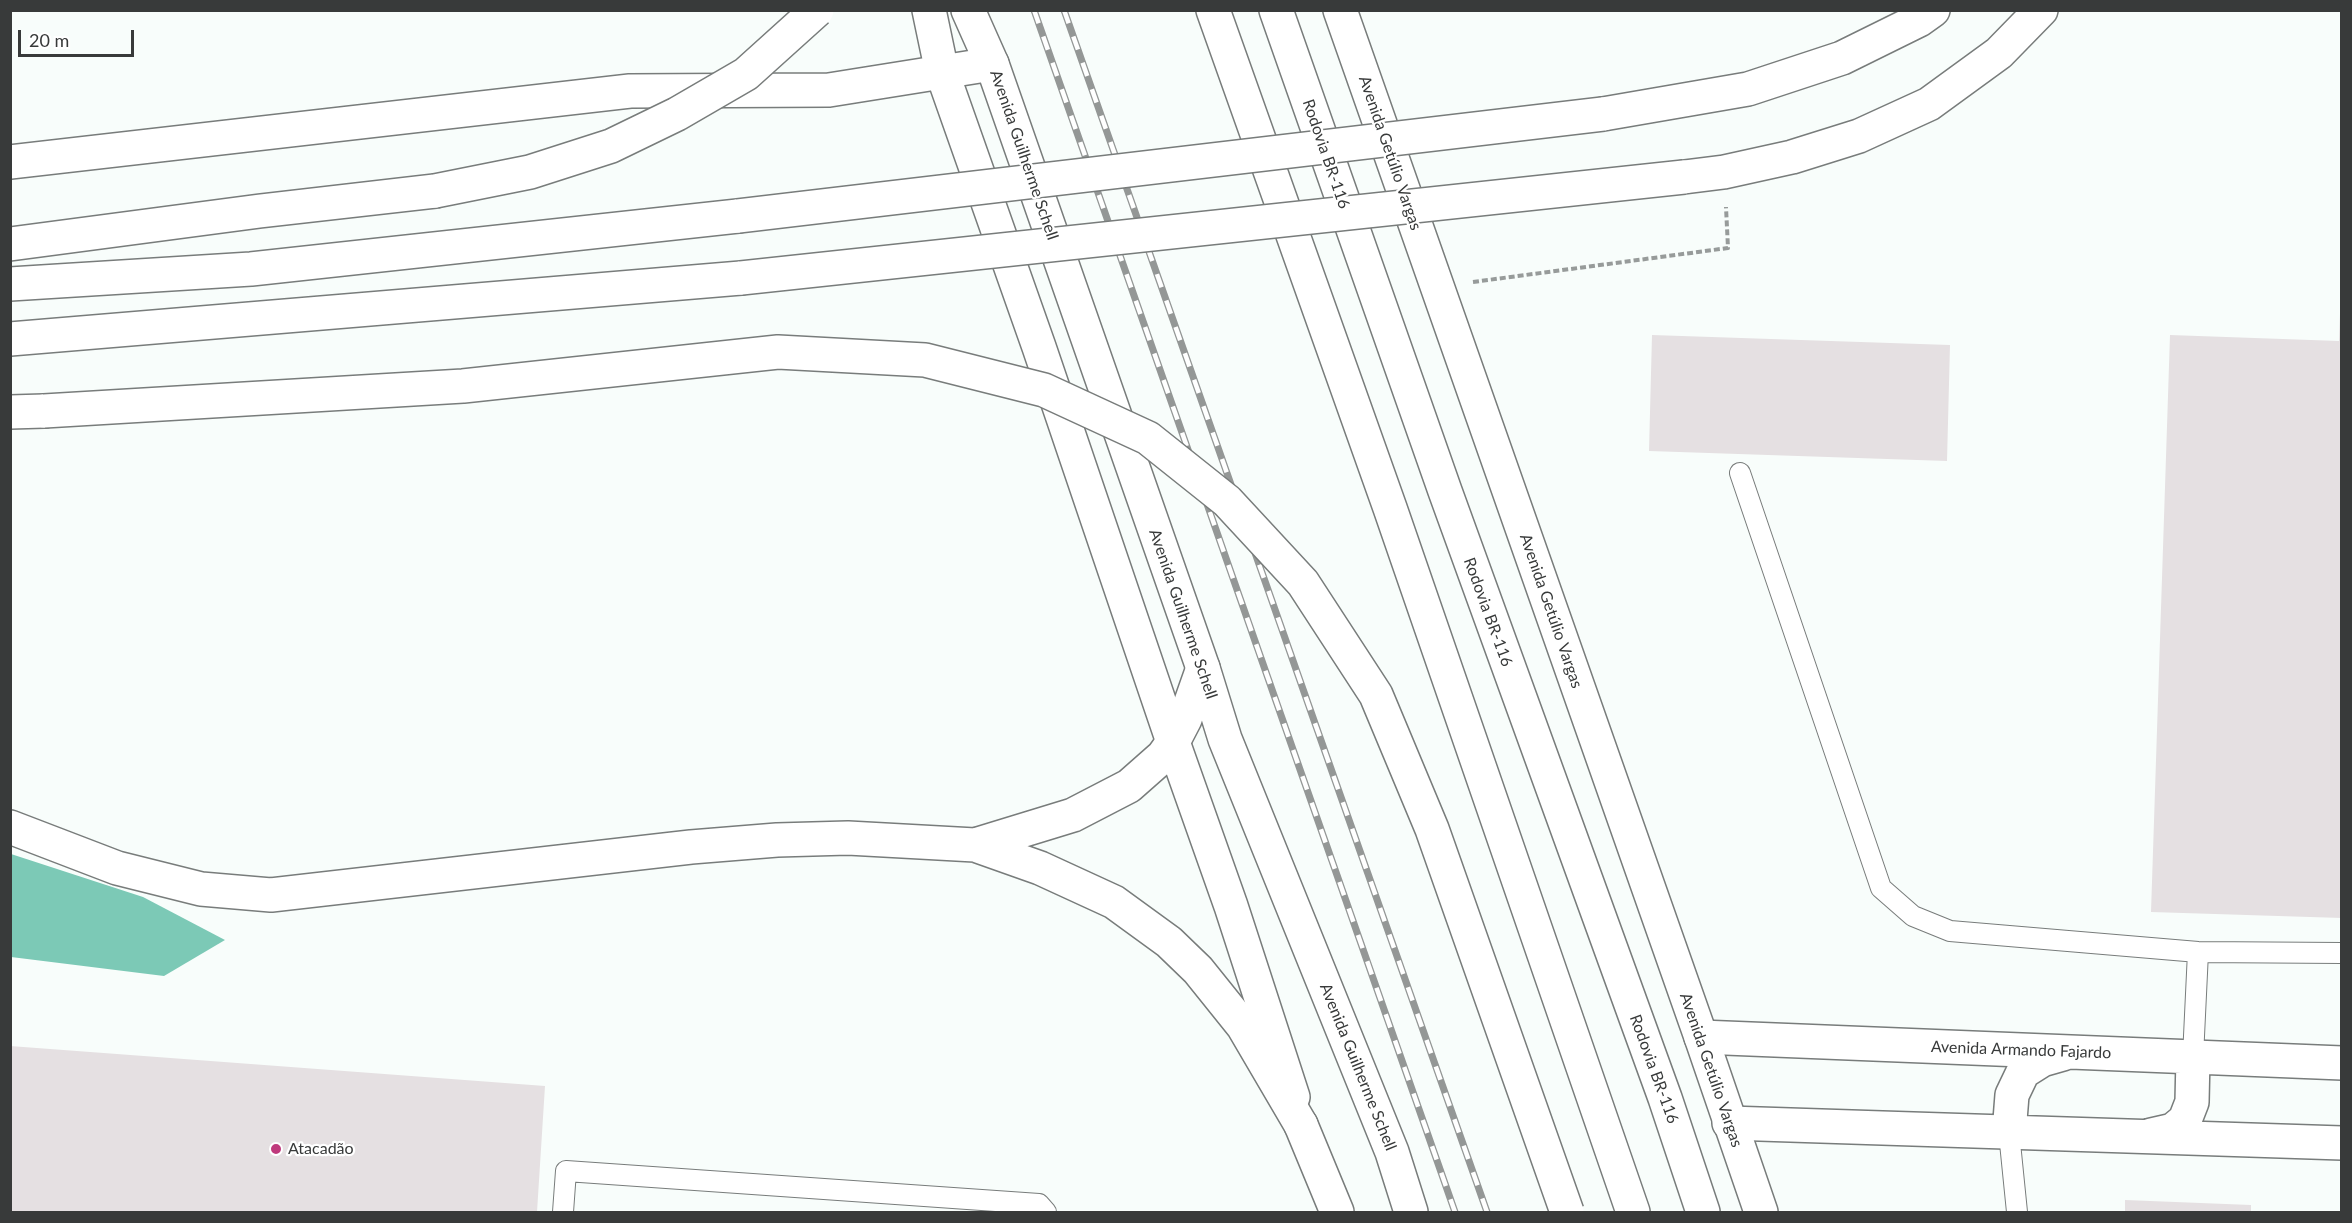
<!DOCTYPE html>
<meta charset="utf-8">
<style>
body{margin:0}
#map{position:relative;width:2352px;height:1223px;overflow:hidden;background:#f8fdfb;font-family:Lato,sans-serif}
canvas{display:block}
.frame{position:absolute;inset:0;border:12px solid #383a3a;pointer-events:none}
.scale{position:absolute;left:18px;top:30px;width:116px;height:27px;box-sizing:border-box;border:3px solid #383a3a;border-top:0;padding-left:8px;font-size:18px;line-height:21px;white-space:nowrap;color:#383a3a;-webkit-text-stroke:4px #fff;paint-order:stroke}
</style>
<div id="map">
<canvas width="2352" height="1223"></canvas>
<div class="frame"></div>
<div class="scale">20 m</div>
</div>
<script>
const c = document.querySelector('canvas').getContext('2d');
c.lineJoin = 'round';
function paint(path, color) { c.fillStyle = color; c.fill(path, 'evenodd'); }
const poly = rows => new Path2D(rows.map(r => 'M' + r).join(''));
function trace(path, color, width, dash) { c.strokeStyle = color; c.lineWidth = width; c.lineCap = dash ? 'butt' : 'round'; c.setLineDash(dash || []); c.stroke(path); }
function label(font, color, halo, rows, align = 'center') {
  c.font = font + ' Lato,sans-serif'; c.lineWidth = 4.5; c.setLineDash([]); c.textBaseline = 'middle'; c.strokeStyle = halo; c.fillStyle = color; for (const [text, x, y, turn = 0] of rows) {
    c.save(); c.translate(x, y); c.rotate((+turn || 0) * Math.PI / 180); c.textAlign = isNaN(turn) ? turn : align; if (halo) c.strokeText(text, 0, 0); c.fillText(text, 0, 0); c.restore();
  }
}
paint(poly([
 [11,854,143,897,225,940,164,976,11,957]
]), '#7cc9b6');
paint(poly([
 [2340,313,2342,313,2342,918,2151,912,2170,335,2339,341],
 [1652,335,1950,345,1947,461,1649,451],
 [10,1046,545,1086,537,1212,10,1212],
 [2125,1200,2251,1205,2251,1212,2125,1212]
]), '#e5e0e2');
const service = poly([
 [1740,473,1881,888,1913,916,1950,931,2198,952,2342,953],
 [2193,1057,2198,952],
 [2009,1133,2017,1212],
 [563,1212,566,1171,1039,1204,1046,1212]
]);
const secondary = poly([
 [929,10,942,72,1039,347,1173,742,1231,906,1293,1097],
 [968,10,992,64,1203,668,1225,739,1392,1152,1411,1212],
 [1701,1037,2342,1063],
 [1729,1123,2342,1143],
 [2009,1133,2012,1095,2023,1072,2042,1060,2063,1054],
 [2151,1135,2173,1130,2185,1120,2192,1102,2193,1057]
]);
const primary = poly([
 [1301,1125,1337,1212]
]);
const trunk = poly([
 [1340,10,1701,1037,1761,1212],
 [1603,114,1748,89,1842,58,1919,20,1933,10],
 [10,162,630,91,829,90,992,64],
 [1684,177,1724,172,1792,157,1859,136,1929,104,1999,53,2041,10],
 [10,284,251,269,738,216],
 [10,339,741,278],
 [10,827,117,868,201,889,271,895,691,847,777,840,848,838,975,845,1040,868,1114,902,1169,942,1198,970,1243,1026,1301,1125],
 [975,845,1073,815,1129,786,1163,756,1173,742,1185,719,1203,668]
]);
const motorway = poly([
 [1213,10,1390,508,1633,1212],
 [1276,10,1445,491,1665,1098,1703,1212],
 [10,244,260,211,435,191],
 [10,412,44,411]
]);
trace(service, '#787c7b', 22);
trace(secondary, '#787c7b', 36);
trace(primary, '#787c7b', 36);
trace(trunk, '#787c7b', 36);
trace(motorway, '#787c7b', 36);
trace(poly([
 [1473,282,1728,248,1726,207]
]), '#979b9a', 4, [6, 3]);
trace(service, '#fff', 20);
trace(secondary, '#fff', 33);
trace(primary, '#fff', 33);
trace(trunk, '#fff', 33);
trace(motorway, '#fff', 33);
const rail = poly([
 [1034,10,1455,1212],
 [1064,10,1487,1212]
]);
trace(rail, '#949796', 7);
trace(rail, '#fff', 4.5, [14]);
const trunkBridge = poly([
 [738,216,1603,114],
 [741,278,1684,177]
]);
const motorwayBridge = poly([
 [435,191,530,172,611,146,677,114,746,74,817,10],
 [44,411,463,386,778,352,925,360,1044,390,1148,438,1227,501,1303,583,1376,695,1432,829,1567,1212]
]);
trace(trunkBridge, '#787c7b', 36, []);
trace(motorwayBridge, '#787c7b', 36, []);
trace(trunkBridge, '#fff', 33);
trace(motorwayBridge, '#fff', 33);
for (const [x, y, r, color] of [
 [276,1149,6,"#bf397c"]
]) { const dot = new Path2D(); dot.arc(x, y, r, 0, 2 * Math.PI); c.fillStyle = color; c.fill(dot); trace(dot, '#fff', 2); }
label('16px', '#383a3a', '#fff', [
 ["Avenida Getúlio Vargas",1390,153,71],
 ["Rodovia BR-116",1326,154,71],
 ["Avenida Guilherme Schell",1024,155,71],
 ["Avenida Getúlio Vargas",1551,611,71],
 ["Rodovia BR-116",1488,612,70],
 ["Avenida Guilherme Schell",1183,614,71],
 ["Avenida Armando Fajardo",2021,1050,2],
 ["Avenida Guilherme Schell",1358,1067,68],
 ["Rodovia BR-116",1654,1069,70],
 ["Avenida Getúlio Vargas",1711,1070,71]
]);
label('16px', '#383a3a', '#fff', [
 ["Atacadão",288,1149]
], 'left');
</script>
